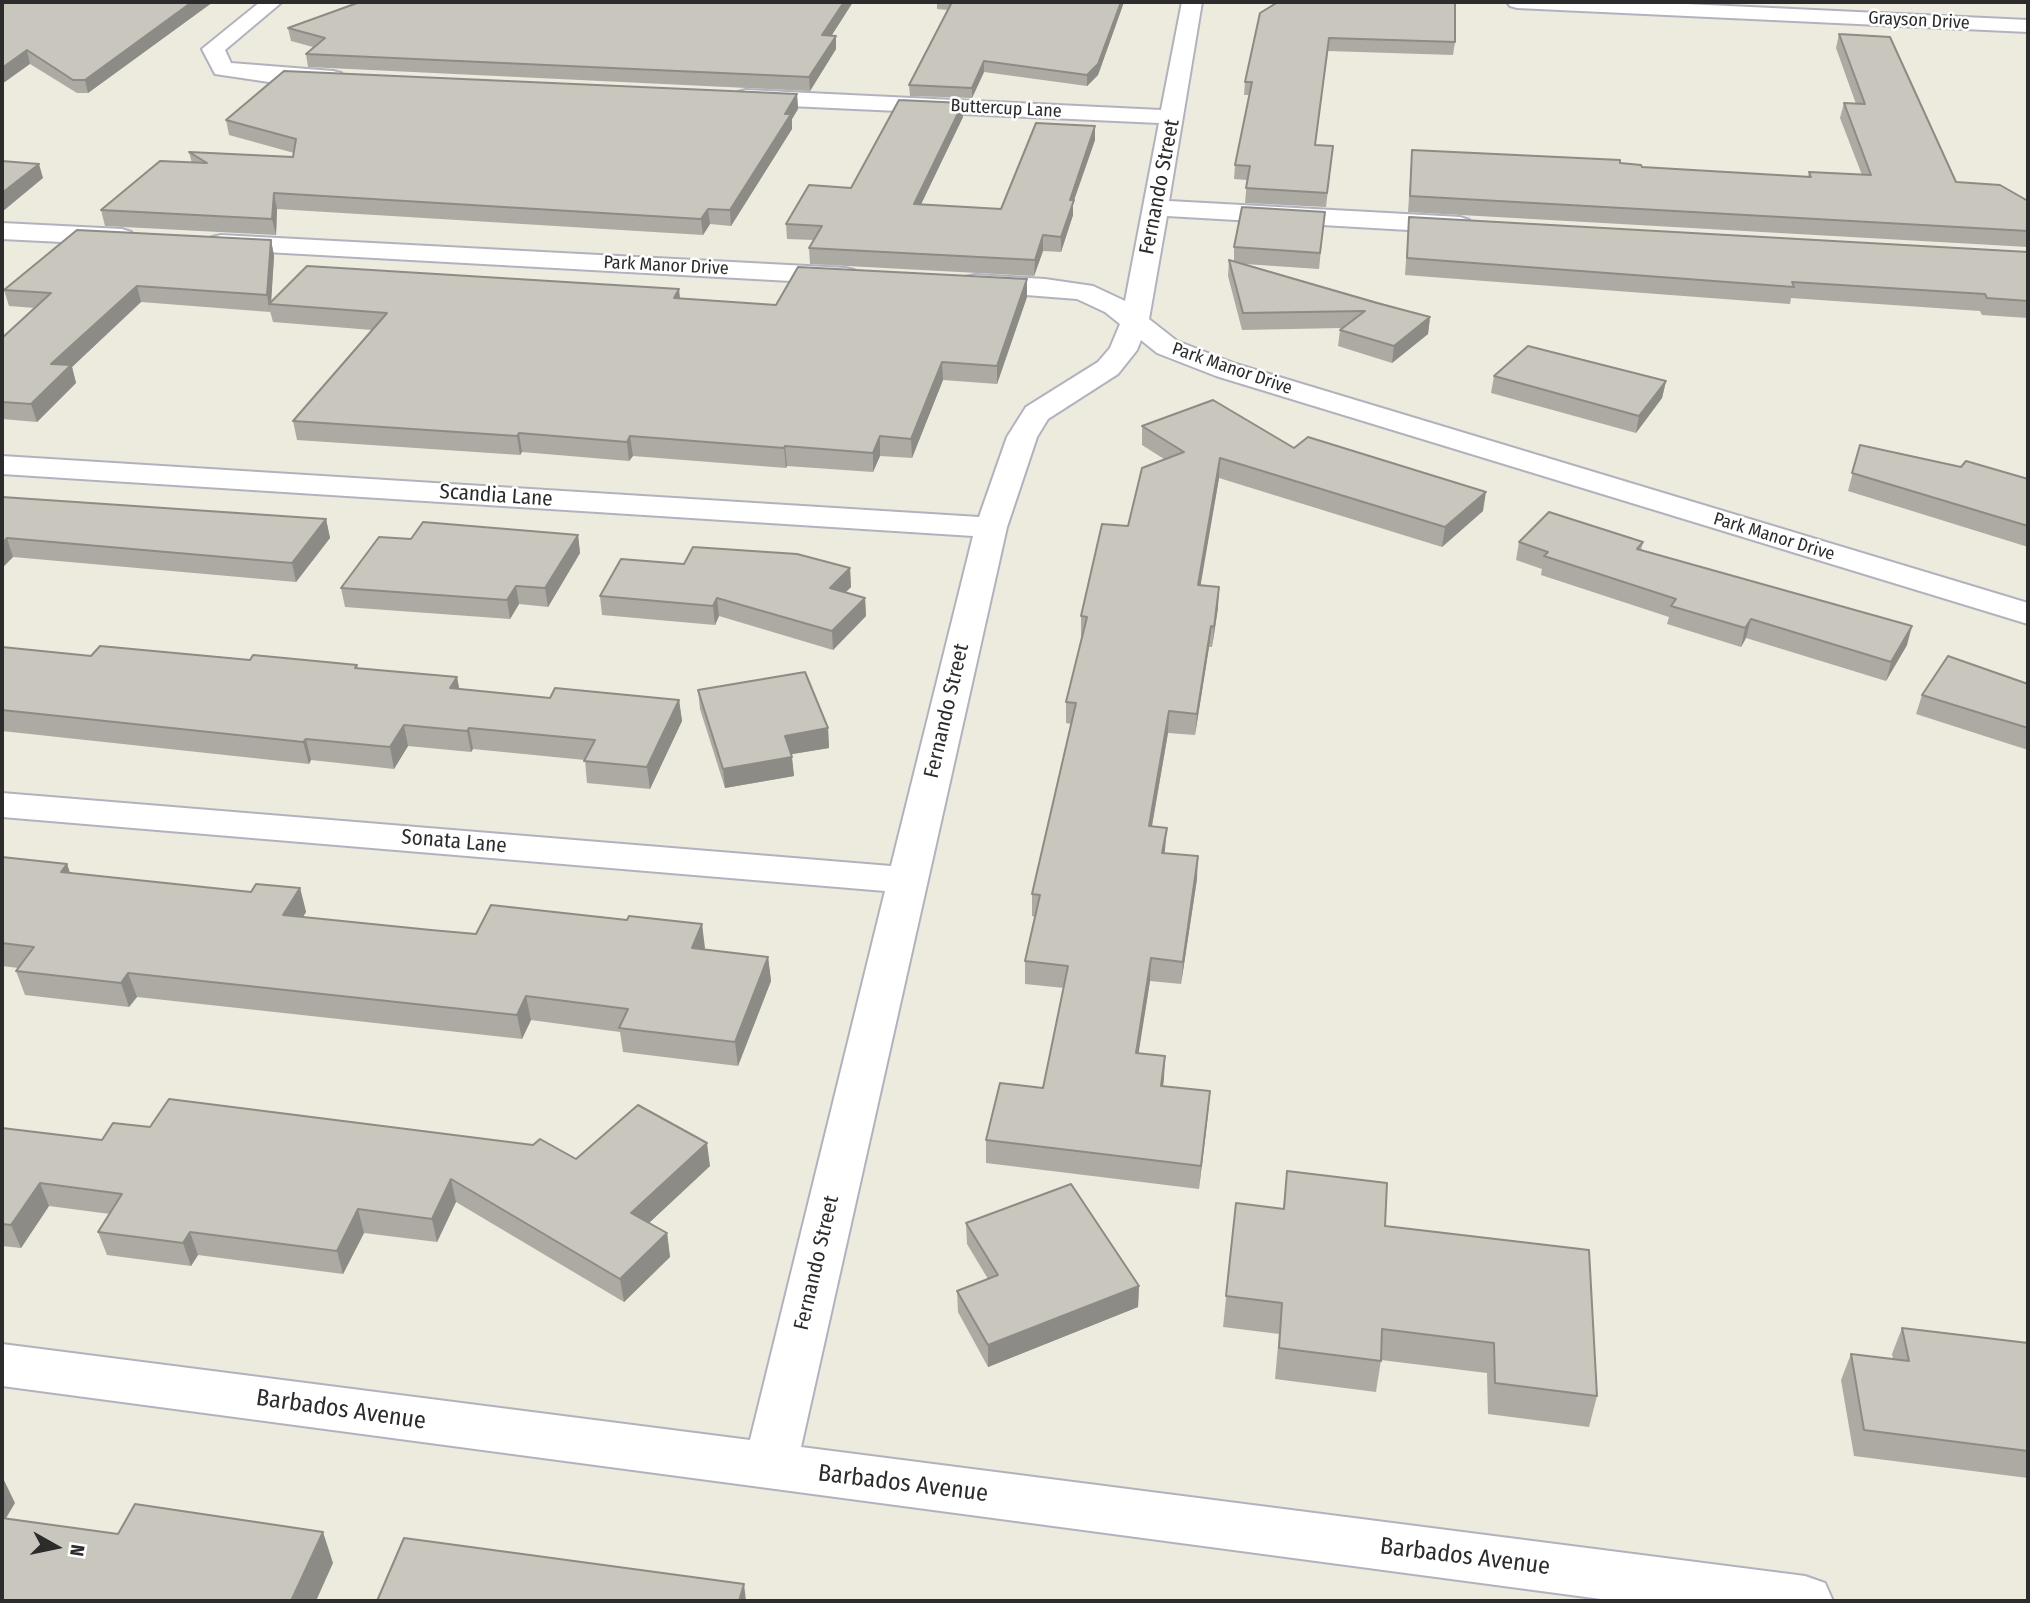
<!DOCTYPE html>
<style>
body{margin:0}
#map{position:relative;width:2030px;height:1603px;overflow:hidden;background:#edeade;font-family:"Fira Sans Condensed",sans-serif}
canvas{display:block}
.frame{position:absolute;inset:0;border:4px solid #2c2c2c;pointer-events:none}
.north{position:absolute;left:21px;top:1512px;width:70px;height:70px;-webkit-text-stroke:5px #fff;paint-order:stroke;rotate:99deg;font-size:19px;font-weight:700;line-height:28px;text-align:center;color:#2c2c2c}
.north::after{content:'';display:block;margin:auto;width:24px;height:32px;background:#2c2c2c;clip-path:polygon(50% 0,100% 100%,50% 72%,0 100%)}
</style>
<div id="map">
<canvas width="2030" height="1603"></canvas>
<div class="frame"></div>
<div class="north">N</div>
</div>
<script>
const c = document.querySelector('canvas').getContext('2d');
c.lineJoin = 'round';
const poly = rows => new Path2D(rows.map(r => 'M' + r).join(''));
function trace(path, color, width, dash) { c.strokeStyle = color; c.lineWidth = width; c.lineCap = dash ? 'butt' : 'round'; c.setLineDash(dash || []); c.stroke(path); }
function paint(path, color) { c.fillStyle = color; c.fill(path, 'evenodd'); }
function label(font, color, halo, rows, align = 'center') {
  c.font = font + ' "Fira Sans Condensed",sans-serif'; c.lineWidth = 5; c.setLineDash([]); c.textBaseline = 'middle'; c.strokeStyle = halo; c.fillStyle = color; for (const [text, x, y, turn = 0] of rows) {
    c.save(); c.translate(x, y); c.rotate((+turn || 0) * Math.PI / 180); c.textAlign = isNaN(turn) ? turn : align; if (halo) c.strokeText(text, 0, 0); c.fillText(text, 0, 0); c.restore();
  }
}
const street = poly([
 [260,2,282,2,225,50,231,63,333,71,341,73,344,78,341,83,269,82,215,74,202,49,260,2],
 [1182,2,1202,2,1169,201,1460,217,1469,220,1473,225,1469,230,1460,233,1167,216,1149,319,1177,341,1236,364,2028,603,2028,624,1216,376,1157,353,1141,340,1137,350,1118,374,1048,419,1037,437,1007,527,801,1447,1805,1576,1825,1583,1833,1601,1616,1601,2,1386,2,1344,750,1440,885,891,2,817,2,793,891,866,973,536,2,474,2,456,979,517,1007,437,1026,407,1098,362,1110,348,1120,324,1105,312,1077,299,975,291,965,289,962,283,965,277,975,275,1045,279,1093,286,1125,301,1159,123,746,104,738,102,735,97,738,92,746,90,1161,110,1182,2],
 [1507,2,1644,2,2028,20,2028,32,1517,8,1510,6,1507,2],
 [2,223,122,229,131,232,135,237,131,242,122,245,2,239,2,223],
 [221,235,845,268,854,270,858,276,854,282,845,284,212,249,208,243,212,237,221,235]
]);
trace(street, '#b2b2bf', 4);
paint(street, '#fff');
paint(poly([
 [2,2,213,2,88,93,77,93,30,64],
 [360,2,853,2,831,36,836,49,810,91,308,67,306,54,313,47,291,41,288,28],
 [937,2,1124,2,1098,75,1087,86,984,72,972,98,910,96,909,85,948,10,937,9],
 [1278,2,1455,42,1453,55,1328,51,1315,145,1333,146,1326,207,1245,203,1247,180,1234,179,1235,165,1249,95,1244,95,1245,82],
 [1839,34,1956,182,2028,201,2028,247,1408,212,1412,150,1620,163,1642,167,1808,177,1809,172,1862,175,1840,118,1844,103,1856,104,1836,48],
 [797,94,798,109,792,119,792,129,731,226,710,224,703,235,277,209,276,235,105,226,101,210,192,163,189,152,293,157,294,153,229,135,226,120],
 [963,117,921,204,1001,209,1095,126,1095,140,1073,203,1073,215,1061,252,1043,251,1034,276,810,264,809,248,814,240,787,239,786,224,851,188],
 [1325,212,1319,269,1245,264,1430,317,1428,334,1392,363,1338,346,1340,330,1341,328,1242,330,1228,276,1229,260,1234,261,1234,247],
 [1409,217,2028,252,2028,318,1982,315,1980,311,1791,298,1790,304,1405,275],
 [271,240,274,256,271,302,680,299,776,305,1027,297,997,384,943,380,912,458,880,456,873,472,787,466,786,468,633,456,629,461,522,452,520,455,297,440,293,421,372,330,273,322,270,311,270,312,141,302,72,367,76,383,37,422,2,419,2,338,35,308,9,306,4,290],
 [1494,376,1666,381,1662,398,1636,433,1491,393],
 [1142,426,1294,448,1483,511,1442,547,1219,478,1200,585,1218,608,1212,647,1209,647,1195,735,1168,733,1152,826,1165,853,1197,879,1181,984,1150,981,1138,1053,1165,1056,1163,1086,1210,1091,1199,1189,986,1163,986,1140,1043,1088,1064,988,1025,984,1025,961,1035,917,1032,916,1032,894,1071,724,1066,723,1066,702,1082,637,1081,637,1081,616,1164,459,1142,445],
 [1860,445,1961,467,2028,479,2028,547,1848,491],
 [2,497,326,519,330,538,296,582,13,557,2,568],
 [578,535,580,553,548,607,519,604,510,619,345,607,341,588,411,539],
 [1519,542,1643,542,1641,550,1907,645,1886,681,1746,638,1741,647,1667,624,1669,617,1541,575,1542,569,1516,560],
 [684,564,850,568,851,587,846,592,865,598,866,616,833,650,719,616,715,625,602,615,600,596],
 [2,647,91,656,250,660,357,665,358,668,457,677,459,689,550,698,679,700,682,721,650,789,587,783,585,760,473,749,471,752,408,746,394,769,311,760,309,764,2,731],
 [2028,684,2028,750,1916,714,1922,695],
 [698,690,828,728,829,748,791,754,794,776,725,788,700,709],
 [2,857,67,864,70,873,251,892,300,888,306,912,303,917,431,930,476,934,627,920,702,924,704,950,768,957,771,981,738,1066,623,1052,620,1032,531,1020,522,1039,137,997,129,1007,25,995,16,971,18,968,2,966],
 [150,1127,576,1159,710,1166,649,1223,667,1233,670,1257,624,1302,456,1202,437,1242,364,1233,343,1274,198,1255,191,1266,107,1255,98,1232,110,1214,49,1206,21,1248,2,1246,2,1128,102,1140],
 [1287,1171,1385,1226,1597,1396,1589,1427,1488,1414,1487,1373,1381,1360,1376,1392,1275,1379,1279,1334,1223,1327,1236,1203,1283,1209],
 [966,1223,1139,1286,1138,1307,988,1367,958,1312,957,1291,988,1279,967,1244],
 [1902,1328,2028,1343,2028,1478,1854,1456,1841,1380,1851,1354,1893,1359,1892,1354]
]), '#adaaa3');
paint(poly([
 [192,2,213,2,88,93,85,80],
 [844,2,853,2,823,49,822,35],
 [1121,2,1124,2,1098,75,1087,86,1087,75],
 [836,36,836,49,810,91,809,77],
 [27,50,30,64,2,84,2,68],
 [984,61,984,72,972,98,972,88],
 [797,94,798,109,792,119,792,129,731,226,730,210,785,114],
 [963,103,963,117,914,219,914,204],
 [1095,126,1095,140,1073,203,1073,215,1061,252,1061,237,1070,200],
 [39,164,43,178,2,212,2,193],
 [274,193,277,209,276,235,272,219],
 [708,209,710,224,703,235,701,219],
 [1043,235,1043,251,1034,276,1035,260],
 [271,240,274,256,271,304,269,304,270,312,267,295],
 [1027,279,1027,297,997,384,997,366],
 [137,286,141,302,72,367,76,383,37,422,31,404,51,364],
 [679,289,681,307,674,298],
 [1430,317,1428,334,1392,363,1394,346],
 [942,362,943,380,912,458,911,439],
 [1666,381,1662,398,1636,433,1639,416],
 [519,433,522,452,520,455,517,436],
 [630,436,633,456,629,461,627,442],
 [880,436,880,456,873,472,873,453],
 [785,446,787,466,786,468,784,448],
 [1220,458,1219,478,1197,606,1198,585],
 [1486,492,1483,511,1442,547,1445,527],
 [326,519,330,538,296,582,292,563],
 [578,535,580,553,548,607,545,588],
 [7,538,13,557,2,568,2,544],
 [850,568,851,587,831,606,830,588],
 [516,586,519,604,510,619,507,600],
 [1219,587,1218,608,1212,647,1214,627],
 [717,598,719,616,715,625,713,606],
 [865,598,866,616,833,650,832,631],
 [1751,619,1746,638,1741,647,1745,628],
 [1211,626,1209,647,1195,735,1197,714],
 [1912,626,1907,645,1886,681,1891,662],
 [457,677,461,698,450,688],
 [679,700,682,721,650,789,647,767],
 [1169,711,1168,733,1148,848,1149,826],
 [404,725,408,746,394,769,390,747],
 [469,728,473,749,471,752,467,731],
 [828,728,829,748,787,755,785,736],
 [306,739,311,760,309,764,303,742],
 [792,757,794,776,725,788,723,769],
 [1167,828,1165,850,1161,875,1162,853],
 [1198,856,1197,879,1181,984,1183,962],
 [67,864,75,888,61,872],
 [300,888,306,912,289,939,283,915],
 [702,924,705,948,695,973,692,948],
 [768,957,771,981,738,1066,735,1042],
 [1151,958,1150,981,1135,1076,1136,1053],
 [128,973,137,997,129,1007,121,983],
 [526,996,531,1020,522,1039,517,1015],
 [1165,1056,1164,1079,1160,1108,1161,1086],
 [1210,1091,1208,1114,1199,1189,1201,1166],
 [707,1143,710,1166,635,1236,631,1213],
 [451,1179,456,1202,437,1242,432,1219],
 [40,1183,49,1206,21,1248,11,1225],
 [358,1209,364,1233,343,1274,337,1251],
 [190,1232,198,1255,191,1266,183,1243],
 [667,1233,670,1257,624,1302,620,1279],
 [1139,1286,1138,1307,988,1367,988,1345],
 [2,1476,15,1503,2,1525],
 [323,1532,333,1563,316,1601,291,1601],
 [744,1584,746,1601,739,1601]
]), '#8d8b85');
const building = poly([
 [2,2,192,2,85,80,73,80,27,50,2,68,2,2],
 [360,2,844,2,822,35,836,36,809,77,306,54,325,38,288,28,360,2],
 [952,2,1121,2,1098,64,1087,75,984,61,972,88,909,85,952,2],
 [1278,2,1455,2,1455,42,1329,38,1315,145,1333,146,1327,193,1246,188,1250,166,1235,165,1252,82,1245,82,1260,13,1278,2],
 [1839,34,1890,37,1956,182,2000,185,2028,201,2028,231,1410,196,1412,150,1620,160,1620,163,1641,165,1642,167,1811,177,1809,172,1871,175,1844,103,1865,104,1839,34],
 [284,71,797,94,785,114,791,114,730,210,708,209,701,219,274,193,272,219,101,210,160,161,207,163,189,152,293,157,296,139,226,120,284,71],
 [899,100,963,103,914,204,1001,209,1036,123,1095,126,1070,200,1074,200,1061,237,1043,235,1035,260,809,248,822,226,786,224,809,185,851,188,899,100],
 [2,161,39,164,2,193,2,161],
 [1242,207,1325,212,1320,253,1234,247,1242,207],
 [1409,217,2028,252,2028,301,1987,298,1985,294,1792,282,1794,287,1407,258,1409,217],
 [77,230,271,240,267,295,137,286,51,364,71,365,31,404,2,402,2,338,51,293,4,290,77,230],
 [1229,260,1377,303,1430,317,1394,346,1340,330,1365,311,1243,313,1229,260],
 [307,266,679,289,674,298,776,305,798,267,1027,279,997,366,942,362,911,439,880,436,873,453,785,446,784,448,630,436,627,442,519,433,517,436,293,421,387,313,269,304,307,266],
 [1528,346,1666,381,1639,416,1494,376,1528,346],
 [1213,400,1294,448,1308,437,1486,492,1445,527,1220,458,1198,585,1219,587,1214,627,1211,626,1197,714,1169,711,1149,826,1167,828,1162,853,1198,856,1183,962,1151,958,1136,1053,1165,1056,1161,1086,1210,1091,1201,1166,986,1140,1000,1083,1043,1088,1068,966,1025,961,1040,895,1032,894,1076,703,1066,702,1087,617,1081,616,1102,524,1128,526,1142,468,1184,452,1142,426,1213,400],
 [1860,445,1961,467,1966,461,2028,479,2028,526,1852,473,1860,445],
 [2,497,326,519,292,563,7,538,2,544,2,497],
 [1549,512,1643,542,1637,549,1912,626,1891,662,1751,619,1745,628,1671,606,1676,599,1544,556,1548,552,1519,542,1549,512],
 [423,522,578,535,545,588,516,586,507,600,341,588,379,537,411,539,423,522],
 [693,547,797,554,850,568,830,588,865,598,832,631,717,598,713,606,600,596,621,559,684,564,693,547],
 [100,646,250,660,253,655,357,665,355,668,457,677,450,688,550,698,555,688,679,700,647,767,584,761,595,740,469,728,467,731,404,725,390,747,306,739,303,742,2,710,2,647,91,656,100,646],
 [1948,656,2028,684,2028,728,1922,695,1948,656],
 [805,672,828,728,785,736,792,757,723,769,698,690,805,672],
 [2,857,67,864,61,872,251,892,256,884,300,888,283,915,431,930,476,934,491,905,627,920,629,916,702,924,692,948,768,957,735,1042,619,1028,628,1009,526,996,517,1015,128,973,121,983,16,971,34,947,2,943,2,857],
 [169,1099,533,1145,540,1139,576,1159,638,1105,707,1143,631,1213,667,1233,620,1279,451,1179,432,1219,358,1209,337,1251,190,1232,183,1243,98,1232,122,1194,40,1183,11,1225,2,1224,2,1128,102,1140,113,1123,150,1127,169,1099],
 [1287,1171,1387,1183,1385,1226,1589,1250,1597,1396,1495,1383,1494,1343,1382,1329,1381,1361,1279,1348,1282,1303,1226,1296,1236,1203,1284,1209,1287,1171],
 [1071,1184,1139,1286,988,1345,957,1291,998,1275,966,1223,1071,1184],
 [1902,1328,2028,1343,2028,1451,1864,1430,1851,1354,1909,1361,1902,1328],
 [135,1504,323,1532,291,1601,2,1601,2,1518,118,1534,135,1504],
 [404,1538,744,1584,739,1601,377,1601,404,1538]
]);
paint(building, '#c9c6be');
trace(building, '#8d8b85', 2);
label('18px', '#2c2c2c', '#fff', [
 ["Grayson Drive",1919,21,3],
 ["Buttercup Lane",1006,109,3],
 ["Park Manor Drive",666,266,3],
 ["Park Manor Drive",1232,369,19],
 ["Park Manor Drive",1774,537,17]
]);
label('21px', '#2c2c2c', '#fff', [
 ["Fernando Street",1160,187,-79],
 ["Scandia Lane",496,496,4],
 ["Fernando Street",947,711,-77],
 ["Sonata Lane",454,842,5],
 ["Fernando Street",817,1263,-77]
]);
label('24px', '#2c2c2c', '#fff', [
 ["Barbados Avenue",341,1410,8],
 ["Barbados Avenue",903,1484,7],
 ["Barbados Avenue",1465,1557,7]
]);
</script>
